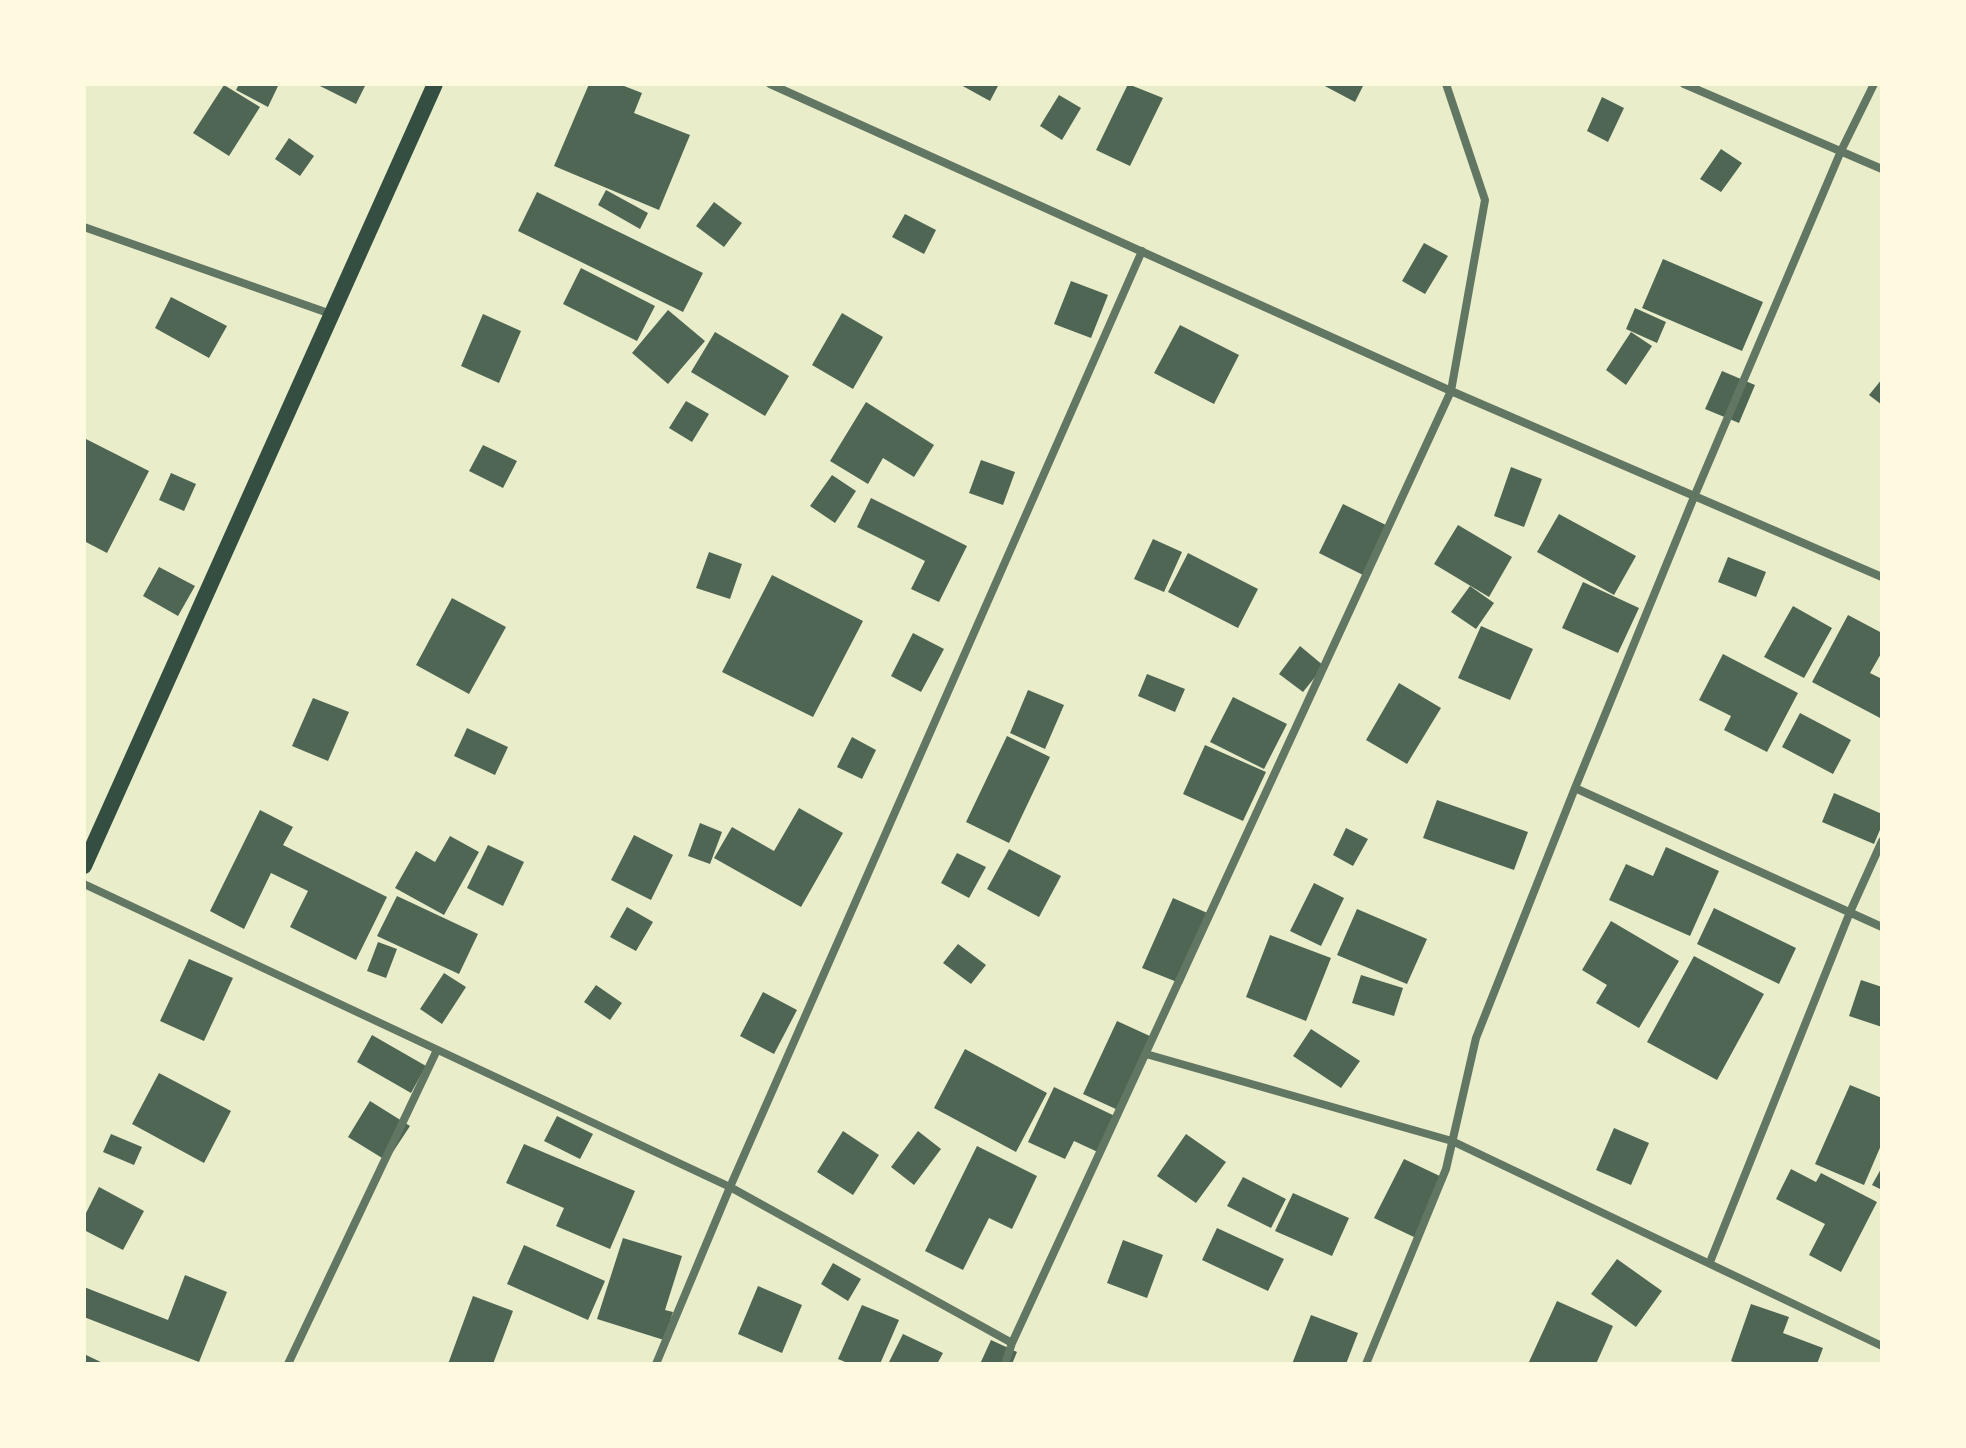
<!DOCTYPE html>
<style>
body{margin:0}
#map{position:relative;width:1966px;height:1448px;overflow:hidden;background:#e9edc9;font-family:"Archivo Narrow",sans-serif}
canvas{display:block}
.frame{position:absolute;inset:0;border:86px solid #fefae0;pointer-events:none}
</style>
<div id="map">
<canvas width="1966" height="1448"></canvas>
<div class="frame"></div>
</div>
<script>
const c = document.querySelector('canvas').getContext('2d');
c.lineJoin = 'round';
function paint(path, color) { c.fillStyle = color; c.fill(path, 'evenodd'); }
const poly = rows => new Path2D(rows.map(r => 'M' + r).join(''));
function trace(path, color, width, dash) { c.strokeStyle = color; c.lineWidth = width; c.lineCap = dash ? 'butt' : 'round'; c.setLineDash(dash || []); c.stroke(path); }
paint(poly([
 [239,84,279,84,268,107,236,90],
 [316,84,361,84,365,86,356,104],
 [589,84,619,84,642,93,634,113,690,135,659,210,554,166],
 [959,84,999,84,990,101],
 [1128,84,1163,98,1130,166,1096,150],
 [1321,84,1364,84,1355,102],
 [224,85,260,107,229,156,193,133],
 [1059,95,1081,108,1062,140,1040,126],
 [1602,97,1624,108,1608,142,1587,131],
 [289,138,314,156,300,176,275,159],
 [1721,149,1742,163,1721,192,1700,179],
 [606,190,648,213,640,229,598,205],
 [537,192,703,273,683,312,518,231],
 [714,202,742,223,724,247,696,226],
 [905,214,936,230,924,254,892,237],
 [1424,243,1448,256,1425,294,1402,281],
 [1663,259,1763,302,1742,351,1642,308],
 [581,268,655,306,637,341,563,304],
 [1071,281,1108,295,1091,338,1054,324],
 [171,297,227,326,209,358,155,328],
 [1635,308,1666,322,1657,343,1626,329],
 [668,310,705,341,668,384,632,353],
 [842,313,883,337,853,389,812,365],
 [483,314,521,331,499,383,461,366],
 [1180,325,1239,355,1214,404,1154,373],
 [715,332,789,376,765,416,691,372],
 [1631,332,1652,346,1626,385,1606,370],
 [1722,371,1755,385,1739,423,1705,409],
 [1882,379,1882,405,1869,395],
 [686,401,709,414,692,442,669,428],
 [866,402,934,445,914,477,883,458,868,484,830,461],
 [84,438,149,471,107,553,84,541],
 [483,445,517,461,503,488,469,471],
 [981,460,1015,472,1003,505,969,493],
 [1511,467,1542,479,1524,527,1494,516],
 [171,473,196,484,184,511,159,500],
 [832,475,856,491,835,523,810,506],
 [871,498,967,546,939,602,911,589,925,561,857,527],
 [1343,504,1388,526,1363,575,1319,553],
 [1559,514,1636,556,1614,595,1537,552],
 [1458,525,1512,557,1489,597,1434,564],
 [1153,539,1182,552,1164,592,1134,579],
 [709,552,742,564,730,599,696,588],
 [1188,553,1258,589,1238,628,1168,592],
 [1728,557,1766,572,1756,597,1718,582],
 [159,567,195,586,178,616,143,596],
 [772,575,863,621,813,717,722,672],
 [1583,582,1639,608,1618,653,1562,628],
 [1470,586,1494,603,1476,629,1451,612],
 [452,598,506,627,469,694,416,665],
 [1793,606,1832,628,1804,678,1764,657],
 [1848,615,1882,633,1882,652,1870,673,1882,679,1882,719,1812,682],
 [1481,626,1533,649,1510,700,1458,678],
 [913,633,944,649,921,692,891,676],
 [1300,646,1324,666,1303,692,1279,674],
 [1723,654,1798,693,1767,752,1724,730,1731,716,1699,700],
 [1147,674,1185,689,1175,712,1138,696],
 [1399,683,1441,708,1407,764,1366,740],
 [1028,690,1064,705,1045,749,1010,733],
 [1233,697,1287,724,1264,769,1210,742],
 [313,698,349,712,328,761,292,746],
 [1800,713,1851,740,1833,774,1782,747],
 [467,728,508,747,495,775,454,756],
 [1007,736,1050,757,1009,843,966,822],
 [852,737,876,750,862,779,837,767],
 [1205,745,1266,772,1243,821,1183,794],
 [1834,793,1882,814,1882,825,1874,844,1822,822],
 [1437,800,1528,832,1514,870,1423,838],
 [799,808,843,833,801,907,714,858,732,827,774,851],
 [260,810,293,827,283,845,387,897,356,960,290,927,308,891,271,873,244,929,210,911],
 [700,823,722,832,710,864,688,856],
 [1346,828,1368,839,1353,866,1333,855],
 [634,835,673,855,651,900,611,880],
 [450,836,479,852,444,915,395,888,416,851,435,862],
 [488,845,524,862,503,906,467,888],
 [1666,847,1719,871,1690,936,1609,900,1626,864,1653,876],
 [1009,849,1061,876,1039,917,987,889],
 [957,853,986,867,969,898,941,883],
 [1314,883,1344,898,1321,946,1290,931],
 [397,896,478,934,459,974,377,936],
 [1173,898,1212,915,1182,984,1142,968],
 [627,907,653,922,636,951,610,937],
 [1714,908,1796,948,1779,984,1697,944],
 [1357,909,1427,939,1407,984,1337,955],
 [1611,921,1679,961,1639,1028,1596,1003,1607,985,1582,970],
 [1270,935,1331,958,1306,1021,1246,997],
 [378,942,397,949,386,978,367,971],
 [958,944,986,965,971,984,943,963],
 [1694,956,1764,994,1717,1080,1647,1042],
 [189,959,233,978,204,1041,160,1021],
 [444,973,466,987,442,1024,420,1009],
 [1361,975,1403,988,1394,1016,1352,1003],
 [1861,980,1882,987,1882,1027,1849,1016],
 [596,985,622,1003,610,1020,584,1002],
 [763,992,797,1010,774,1054,740,1036],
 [1117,1021,1152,1037,1118,1110,1083,1094],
 [1311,1029,1360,1061,1341,1088,1293,1056],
 [372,1035,426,1066,411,1093,357,1062],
 [965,1049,1047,1093,1016,1152,934,1108],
 [159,1073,231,1111,204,1163,132,1124],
 [1850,1085,1882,1098,1882,1143,1864,1185,1815,1164],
 [1054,1087,1119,1118,1102,1154,1074,1141,1065,1159,1028,1142],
 [370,1101,410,1126,387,1161,348,1137],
 [557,1116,593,1134,580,1159,544,1141],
 [1614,1128,1649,1143,1631,1185,1596,1170],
 [843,1131,879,1155,853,1195,817,1172],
 [918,1131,941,1149,914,1185,891,1167],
 [111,1134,142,1147,134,1165,103,1152],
 [1186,1134,1226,1162,1196,1203,1157,1176],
 [524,1144,635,1191,610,1249,556,1226,564,1208,506,1183],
 [977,1146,1037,1176,1012,1229,989,1218,963,1270,925,1251],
 [1404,1159,1446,1179,1416,1238,1374,1218],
 [1882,1167,1882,1190,1872,1185],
 [1791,1169,1816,1182,1821,1173,1877,1202,1841,1272,1809,1255,1825,1224,1776,1199],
 [1243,1177,1286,1199,1271,1228,1227,1206],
 [99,1187,144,1211,123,1250,84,1230,84,1217],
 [1293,1193,1349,1218,1332,1256,1275,1231],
 [1217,1228,1284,1259,1268,1291,1202,1260],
 [623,1238,682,1256,665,1310,673,1312,664,1340,597,1319],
 [1123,1240,1163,1255,1147,1298,1107,1283],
 [524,1245,605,1281,588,1320,507,1284],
 [1617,1259,1662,1291,1636,1327,1591,1294],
 [833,1263,861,1279,848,1301,821,1284],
 [185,1275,227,1292,199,1362,84,1317,84,1287,168,1320],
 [758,1286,802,1305,782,1353,738,1334],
 [473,1296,513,1311,493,1364,448,1364],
 [1557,1301,1613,1326,1596,1364,1528,1364],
 [1751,1304,1789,1317,1783,1333,1823,1348,1817,1364,1739,1364,1731,1361],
 [862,1305,899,1320,880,1364,850,1364,838,1359],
 [1311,1315,1358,1333,1346,1364,1292,1364],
 [903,1334,943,1353,937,1364,888,1364],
 [991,1340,1017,1352,1012,1364,980,1364],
 [84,1354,105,1364,84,1364]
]), '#4f6655');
trace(poly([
 [770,84,1451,391,1882,577],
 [1684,84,1882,169],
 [84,227,331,314],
 [1575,788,1882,927],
 [84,884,730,1187,1012,1343],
 [1146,1054,1452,1141,1882,1346],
 [1710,1262,1850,912,1882,841],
 [288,1364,437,1050],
 [656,1364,730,1187,1142,251],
 [1005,1364,1012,1343,1451,391,1485,200,1446,84],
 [1366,1364,1446,1169,1476,1038,1575,788,1694,497,1841,151,1874,84]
]), '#617663', 8);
trace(poly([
 [84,866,435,84]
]), '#344e41', 16);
</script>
